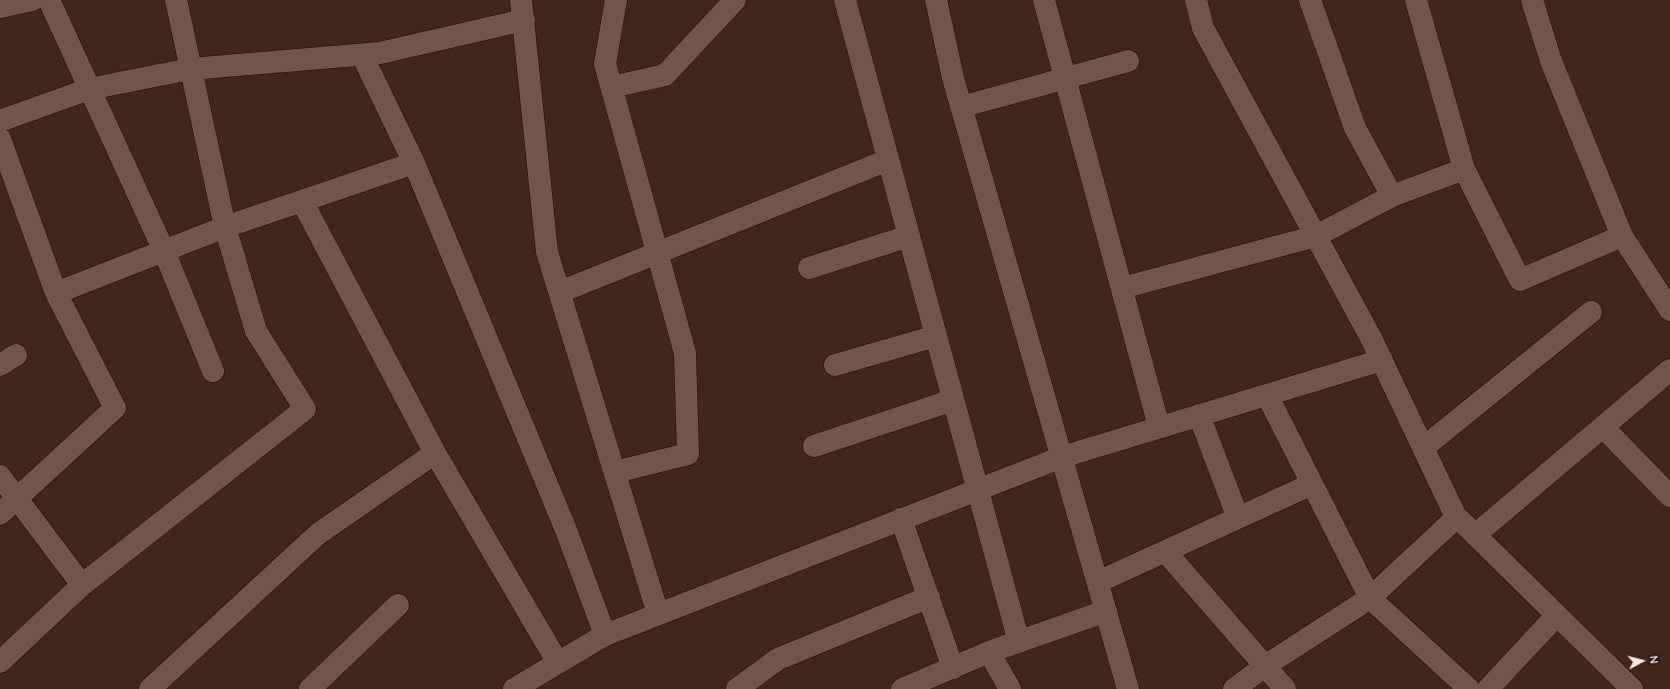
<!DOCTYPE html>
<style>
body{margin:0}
#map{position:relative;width:1670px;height:689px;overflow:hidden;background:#41261c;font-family:Quicksand,sans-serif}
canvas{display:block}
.north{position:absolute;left:1622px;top:641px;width:40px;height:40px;-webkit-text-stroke:3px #1f120e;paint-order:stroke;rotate:83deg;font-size:11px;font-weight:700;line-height:16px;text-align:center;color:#fdede8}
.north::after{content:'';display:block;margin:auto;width:14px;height:18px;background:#fdede8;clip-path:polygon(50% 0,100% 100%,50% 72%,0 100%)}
</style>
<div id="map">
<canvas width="1670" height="689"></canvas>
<div class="north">N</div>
</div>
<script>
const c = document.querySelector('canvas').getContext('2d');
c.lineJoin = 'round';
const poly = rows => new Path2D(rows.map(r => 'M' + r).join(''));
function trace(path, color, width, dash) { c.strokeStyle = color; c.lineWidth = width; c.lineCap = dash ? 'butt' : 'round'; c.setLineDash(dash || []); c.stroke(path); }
const minor = poly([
 [49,0,164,251,213,371],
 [521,0,547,252,658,614],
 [845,0,1019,642],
 [936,0,953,78,1128,689],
 [1044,0,1159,427],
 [1196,0,1203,28,1371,338,1455,515,1632,689],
 [1310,0,1355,128,1392,196],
 [1416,0,1464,169,1520,280,1622,236],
 [1532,0,1551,61,1622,236,1670,310],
 [0,7,32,0],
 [362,55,414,163,566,530,605,635],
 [612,87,665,75,735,0],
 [961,107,1128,61],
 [0,121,89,89,190,69,380,53,524,20],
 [0,139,56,293,115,408,0,514],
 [302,201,435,453,558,663],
 [809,268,909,236],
 [1122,288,1316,236,1392,196,1464,169],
 [560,292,888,160],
 [56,293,225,227,414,163],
 [0,365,16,355],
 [835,365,936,336],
 [1267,395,1370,598,1469,689],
 [1199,415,1238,518],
 [1603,427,1670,496],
 [814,446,953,400],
 [1423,448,1591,312],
 [615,472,688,454,685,353,605,64,616,0],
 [0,476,82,585],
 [901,519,953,668],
 [1475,535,1670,370],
 [1165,551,1285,689],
 [1098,582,1312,484],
 [989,652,1010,689],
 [0,662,82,585,305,409,256,331,225,227,176,0],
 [150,689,318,534,435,453],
 [310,689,398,605],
 [514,689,605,635,1062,457,1382,360],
 [737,689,778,659,929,597],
 [902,689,989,652,1106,611],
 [1234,689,1265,666,1370,598,1457,517],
 [1488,689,1557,615]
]);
trace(minor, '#270e05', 23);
trace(minor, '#735449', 22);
</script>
